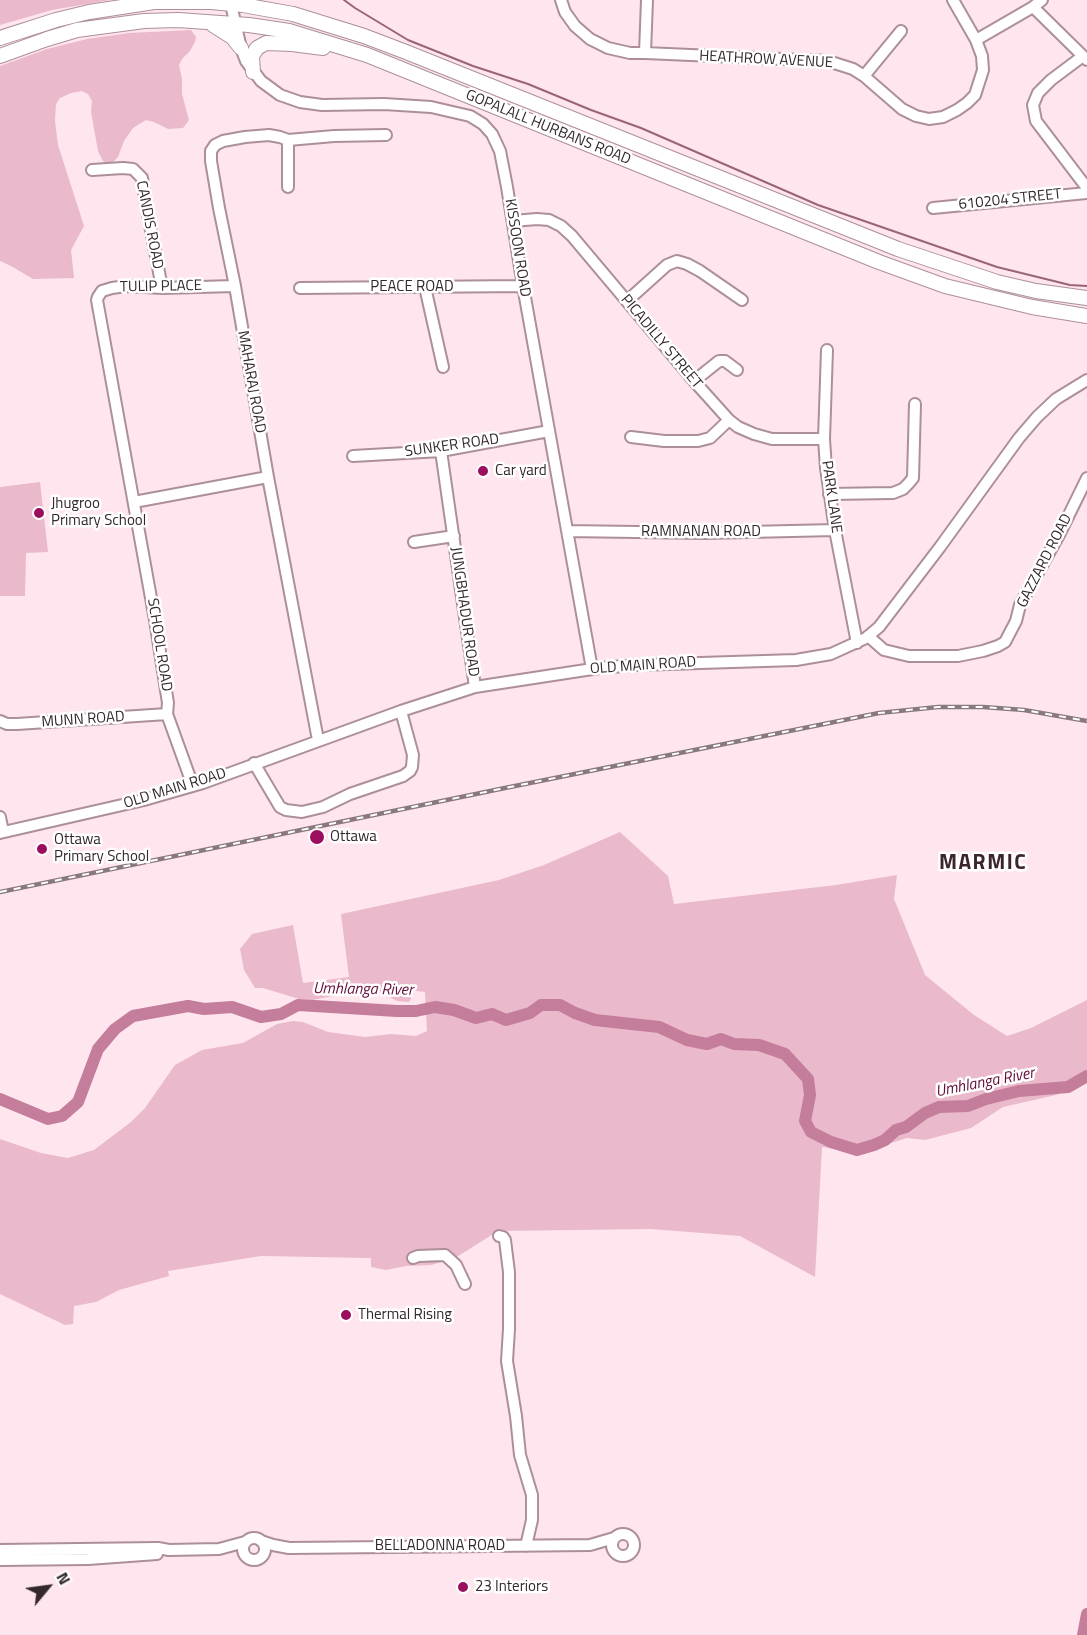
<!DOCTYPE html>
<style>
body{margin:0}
#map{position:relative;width:1087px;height:1635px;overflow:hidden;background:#ffe5ee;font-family:"Titillium Web",sans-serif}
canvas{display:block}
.north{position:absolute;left:18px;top:1557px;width:60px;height:60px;-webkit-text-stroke:4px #fff;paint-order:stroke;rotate:61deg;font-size:16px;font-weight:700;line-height:24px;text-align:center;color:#34282d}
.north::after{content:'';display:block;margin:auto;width:21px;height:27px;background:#34282d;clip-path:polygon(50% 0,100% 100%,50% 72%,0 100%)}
</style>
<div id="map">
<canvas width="1087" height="1635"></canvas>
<div class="north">N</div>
</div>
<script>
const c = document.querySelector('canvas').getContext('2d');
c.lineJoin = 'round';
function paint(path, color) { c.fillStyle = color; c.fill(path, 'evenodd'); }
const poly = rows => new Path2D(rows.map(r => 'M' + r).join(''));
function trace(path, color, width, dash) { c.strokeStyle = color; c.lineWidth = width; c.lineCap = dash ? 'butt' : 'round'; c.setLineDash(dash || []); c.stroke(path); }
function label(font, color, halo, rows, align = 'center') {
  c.font = font + ' "Titillium Web",sans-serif'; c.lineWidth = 5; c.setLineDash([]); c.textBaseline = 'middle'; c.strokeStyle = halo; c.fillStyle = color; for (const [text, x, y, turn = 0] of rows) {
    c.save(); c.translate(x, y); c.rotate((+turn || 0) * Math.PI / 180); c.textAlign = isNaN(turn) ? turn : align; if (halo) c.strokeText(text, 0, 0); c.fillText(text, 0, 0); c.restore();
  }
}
paint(poly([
 [0,0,110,0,52,10,0,25],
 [191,30,196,37,195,42,190,51,182,59,179,65,182,79,182,94,189,120,183,128,168,129,154,122,146,120,133,128,124,141,118,157,113,162,106,163,103,161,98,151,91,112,92,101,88,94,82,91,71,93,60,98,56,104,55,121,58,145,84,226,71,250,74,278,33,279,11,266,0,261,0,66,47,49,87,39,129,33],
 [40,482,48,552,26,553,25,596,0,596,0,487],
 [620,832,668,876,674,904,836,885,897,875,894,899,925,975,974,1015,1007,1036,1031,1028,1087,1000,1087,1081,1056,1095,1003,1107,971,1128,925,1140,907,1138,866,1151,849,1151,822,1147,815,1277,740,1236,651,1229,498,1231,455,1258,431,1265,406,1266,386,1270,371,1267,371,1258,261,1256,168,1271,169,1276,119,1290,96,1302,74,1306,73,1324,65,1325,0,1294,0,1139,41,1153,68,1158,94,1150,131,1122,145,1108,175,1065,202,1050,243,1043,277,1024,293,1021,303,1022,328,1032,365,1037,391,1034,416,1036,427,1031,425,992,416,991,415,987,410,1001,408,1002,397,1001,384,994,371,991,355,996,338,995,312,1000,299,999,263,988,255,988,244,970,240,949,252,934,293,925,303,983,349,977,341,914,499,880,544,865]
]), '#eab9cb');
trace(poly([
 [344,0,355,8,408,40,473,66,528,84,591,110,641,128,818,205,997,267,1070,285,1087,286]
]), '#996479', 2);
trace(poly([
 [0,1099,48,1119,62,1116,78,1102,98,1049,115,1029,133,1016,188,1006,204,1009,232,1007,261,1017,281,1014,298,1005,397,1011,416,1011,435,1007,454,1010,476,1018,492,1014,506,1020,530,1013,541,1005,560,1005,575,1013,595,1020,659,1027,687,1040,707,1044,721,1039,734,1044,759,1045,785,1054,808,1079,810,1095,805,1121,811,1132,831,1142,857,1150,874,1145,885,1140,896,1130,906,1127,925,1113,939,1107,968,1106,986,1099,1019,1091,1068,1087,1087,1076],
 [1083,1635,1087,1614]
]), '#c47d9a', 12);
const minor = poly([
 [230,0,241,48,246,61,261,81,280,95,300,102,322,105,384,104,431,107,470,116,483,124,492,134,500,151,507,187,523,286,592,669],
 [561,0,565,12,575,26,590,39,608,48,630,53,645,53,828,61,853,69,864,76,902,109,916,116,929,119,943,117,957,110,967,103,975,95,983,70,982,56,976,40,953,0],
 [1033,7,1087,60],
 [976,40,1033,7,1042,0],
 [645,53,647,0],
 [1083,56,1051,80,1038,93,1033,105,1036,121,1087,188],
 [864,76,901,31],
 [288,140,334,136,386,135],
 [92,170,123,168,133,169,142,178,146,204,162,288],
 [288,187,288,140,280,137,269,135,245,137,223,141,215,145,211,151,211,161,219,208,235,286,268,477,318,740],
 [933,208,1087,193],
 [513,221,537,219,549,220,561,226,572,236,694,381,729,420,738,427,754,434,772,439,824,439],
 [425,287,443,367],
 [300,288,523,286],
 [627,301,667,265,677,261,687,264,700,271,742,300],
 [827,350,824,439,826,468,835,530,857,643],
 [694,381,719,361,725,361,737,370],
 [631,437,664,441,698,441,710,438,729,420],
 [441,451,475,687],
 [353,456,441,451,549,431],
 [829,494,893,493,903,489,908,484,913,478,915,404],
 [134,502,268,477],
 [567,531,705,533,835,530],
 [414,542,454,536],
 [868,636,884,650,909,656,958,656,983,651,998,646,1005,642,1016,621,1020,605,1060,533,1087,478],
 [0,721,7,724,17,724,167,714],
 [254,763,280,807,286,810,302,812,323,807,350,794,403,776,410,771,412,767,413,755,401,711],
 [193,786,167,714,168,703,155,620,97,300,98,297,102,291,112,288,126,286,162,288,235,286],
 [0,817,3,832],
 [0,833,144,800,203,783,401,711,475,687,599,668,637,665,796,660,831,654,866,638,879,627,940,547,1019,438,1037,417,1056,399,1087,380],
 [499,1236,503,1237,505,1240,509,1272,509,1329,507,1361,516,1416,520,1455,532,1495,532,1520,526,1546],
 [413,1258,418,1256,445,1255,456,1265,465,1284],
 '612 1545a11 11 0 1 1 22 0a11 11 0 1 1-22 0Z',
 '243 1549a11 11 0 1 1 22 0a11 11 0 1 1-22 0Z',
 [261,1541,273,1545,289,1548,590,1545,614,1538],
 [0,1550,158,1548,169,1550,219,1549,245,1542],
 [0,1560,88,1559,157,1554]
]);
const major = poly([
 [213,25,232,37,241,48],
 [0,38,56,20,89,12,154,2,211,2,243,5,293,14,364,36,406,52,898,249,997,282,1036,291,1087,298],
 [0,56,47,39,77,30,144,21,178,20,249,25,289,31,367,55,879,262,945,286,1032,307,1087,316],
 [253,72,252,56,257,48,266,43,292,44,323,48]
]);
trace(minor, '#ac8f9a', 14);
trace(major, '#ac8f9a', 16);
trace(minor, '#fff', 10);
trace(major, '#fff', 14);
const rail = poly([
 [0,892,500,789,879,713,938,707,983,707,1024,710,1087,721]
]);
trace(rail, '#89787e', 4.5);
trace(rail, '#fff', 2, [7]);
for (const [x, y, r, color] of [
 [483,471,6,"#9b0d5d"],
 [39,513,6,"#9b0d5d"],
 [317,837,8,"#9b0d5d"],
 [42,849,6,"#9b0d5d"],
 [346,1315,6,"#9b0d5d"],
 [463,1587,6,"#9b0d5d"]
]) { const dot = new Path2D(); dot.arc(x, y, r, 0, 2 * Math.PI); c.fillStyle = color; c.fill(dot); trace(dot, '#fff', 2); }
label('15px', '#34282d', '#fff', [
 ["HEATHROW AVENUE",766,60,3],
 ["GOPALALL HURBANS ROAD",548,128,22],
 ["610204 STREET",1010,200,-6],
 ["CANDIS ROAD",149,225,79],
 ["KISSOON ROAD",517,248,81],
 ["TULIP PLACE",161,287,-1],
 ["PEACE ROAD",412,287],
 ["PICADILLY STREET",661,342,50],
 ["MAHARAJ ROAD",251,382,80],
 ["SUNKER ROAD",452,446,-8],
 ["PARK LANE",831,497,82],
 ["RAMNANAN ROAD",701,532],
 ["GAZZARD ROAD",1045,561,-63],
 ["JUNGBHADUR ROAD",464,612,82],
 ["SCHOOL ROAD",159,645,81],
 ["OLD MAIN ROAD",643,666,-4],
 ["MUNN ROAD",83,720,-4],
 ["OLD MAIN ROAD",175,789,-17],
 ["BELLADONNA ROAD",440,1546]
]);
label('15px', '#34282d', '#fff', [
 ["Car yard",495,471],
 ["Jhugroo",51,504],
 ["Primary School",51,521],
 ["Ottawa",330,837],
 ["Ottawa",54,840],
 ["Primary School",54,857],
 ["Thermal Rising",358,1315],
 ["23 Interiors",475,1587]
], 'left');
label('italic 16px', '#630d3b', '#fff', [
 ["Umhlanga River",363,990,1],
 ["Umhlanga River",985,1083,-11]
]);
c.letterSpacing = '1.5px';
label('bold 21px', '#3d252f', '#fff', [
 ["MARMIC",983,864]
]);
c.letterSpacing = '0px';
</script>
